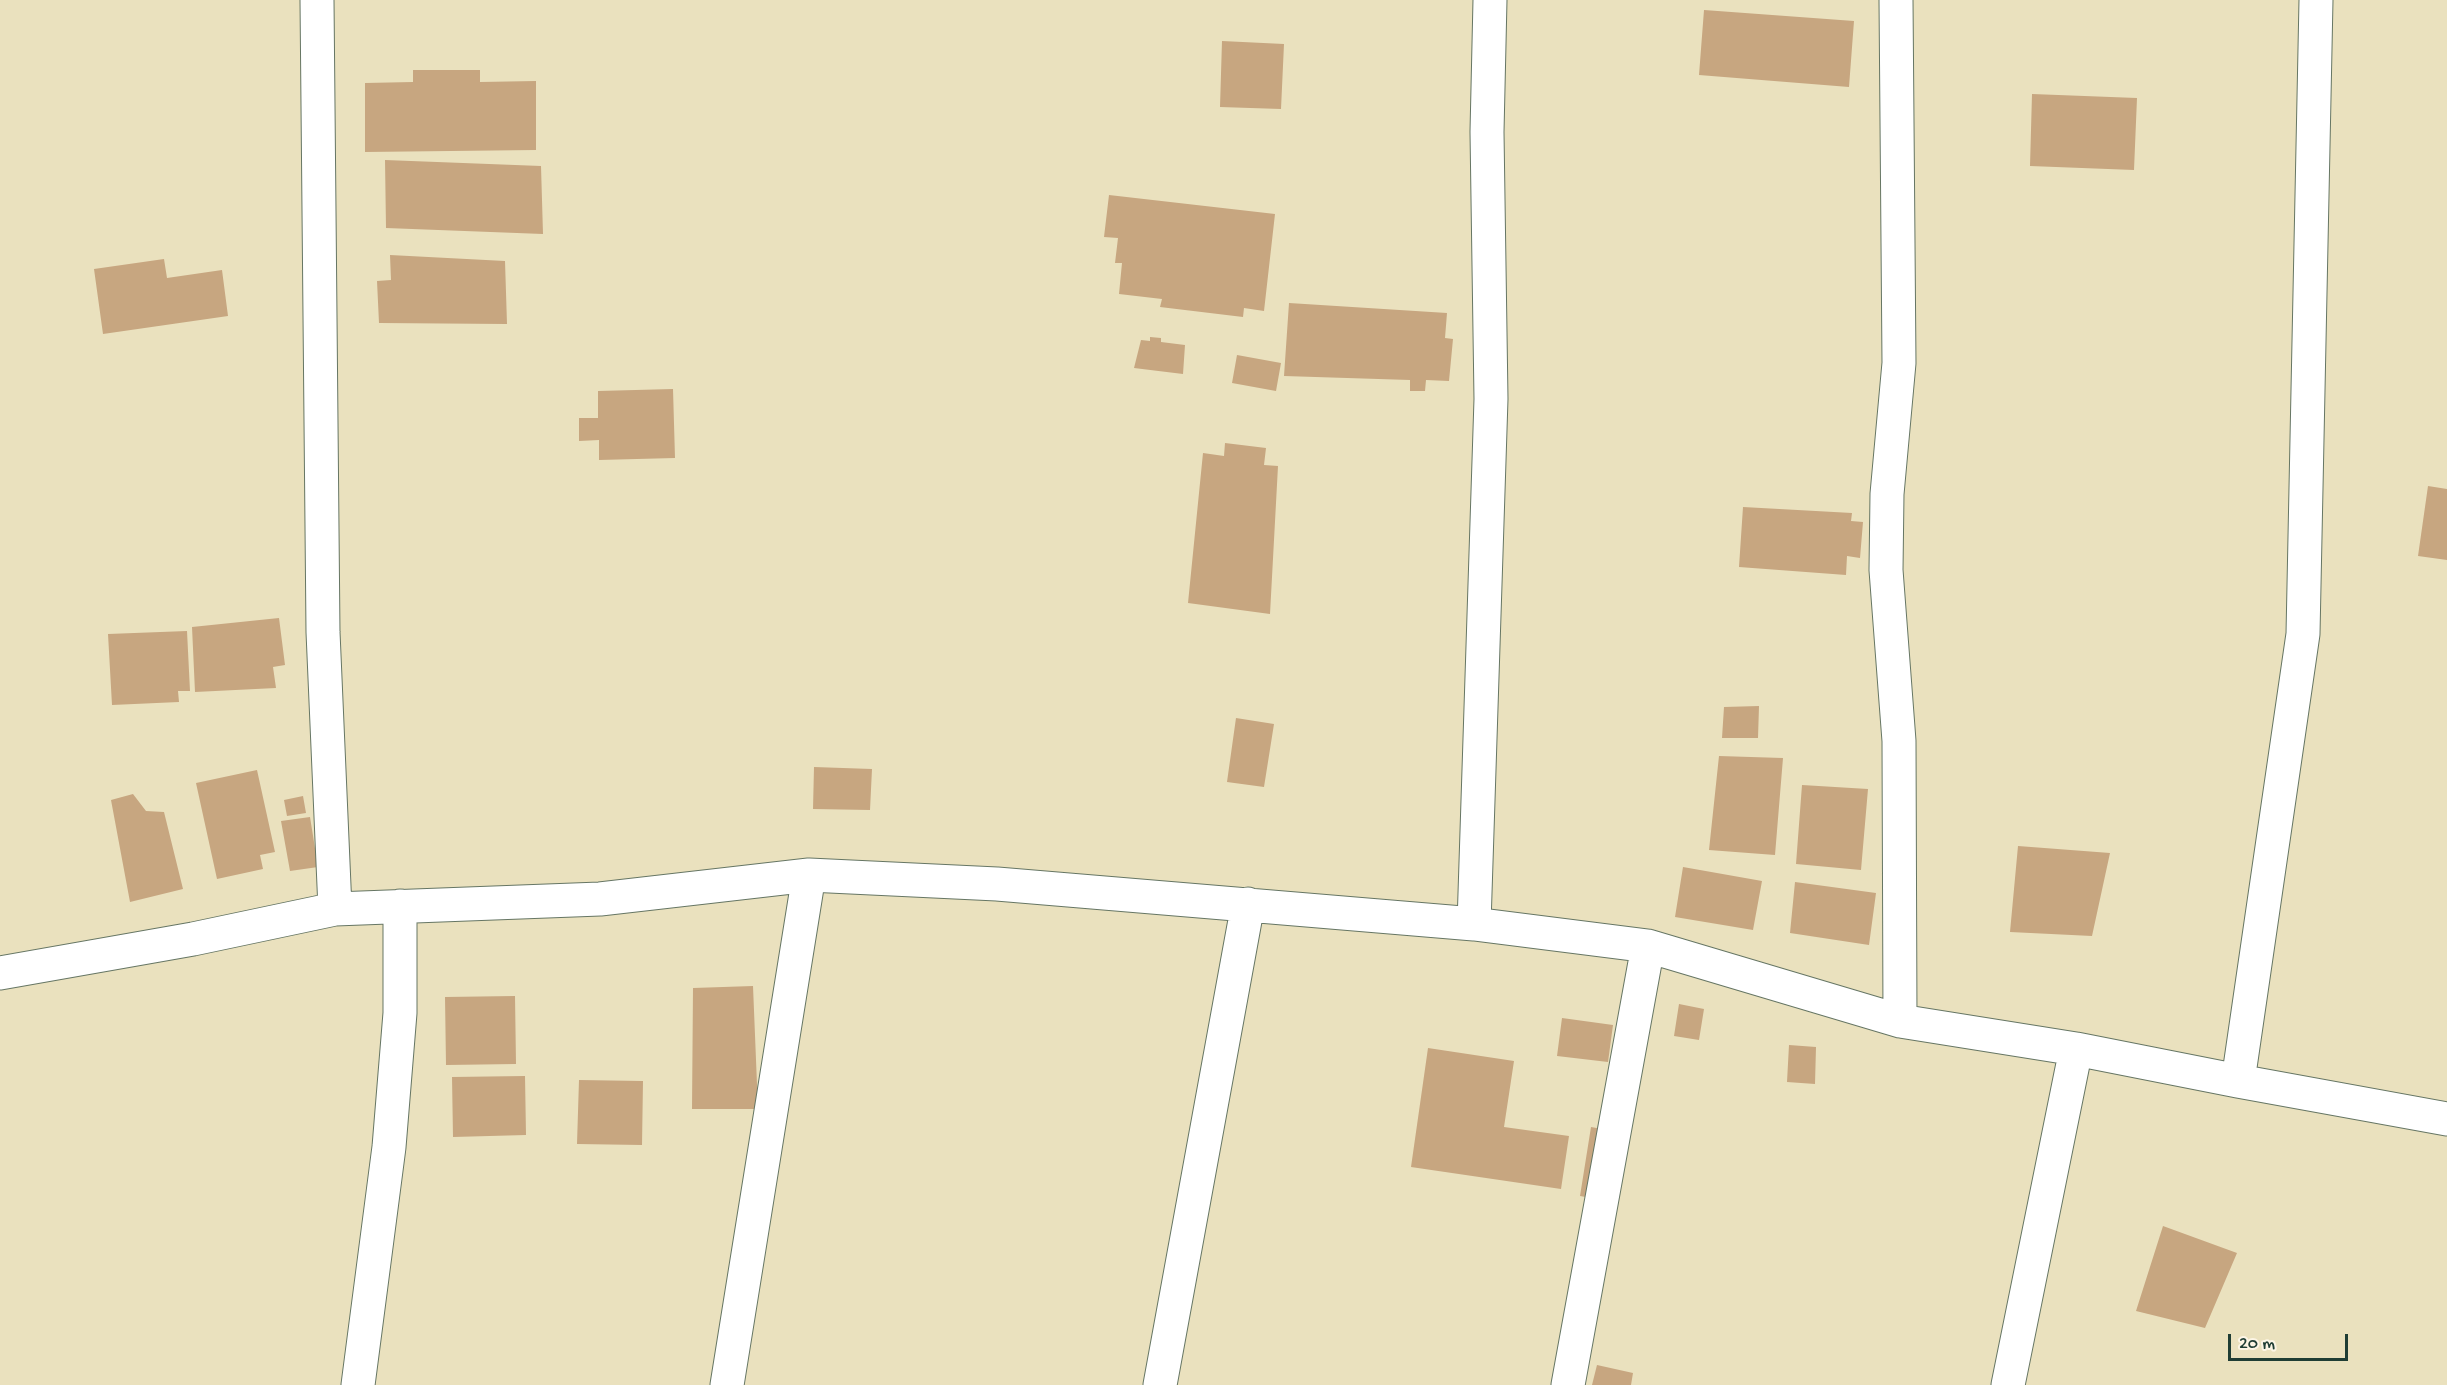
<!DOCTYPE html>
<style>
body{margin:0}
#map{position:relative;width:2447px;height:1385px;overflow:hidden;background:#eae1be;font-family:"Gochi Hand",sans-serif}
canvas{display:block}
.scale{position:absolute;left:2228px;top:1334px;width:120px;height:27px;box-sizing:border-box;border:3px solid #1f3d34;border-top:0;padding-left:8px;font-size:18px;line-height:21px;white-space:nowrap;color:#1f3d34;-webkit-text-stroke:4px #fcf5e5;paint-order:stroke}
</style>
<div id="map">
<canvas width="2447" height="1385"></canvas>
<div class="scale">20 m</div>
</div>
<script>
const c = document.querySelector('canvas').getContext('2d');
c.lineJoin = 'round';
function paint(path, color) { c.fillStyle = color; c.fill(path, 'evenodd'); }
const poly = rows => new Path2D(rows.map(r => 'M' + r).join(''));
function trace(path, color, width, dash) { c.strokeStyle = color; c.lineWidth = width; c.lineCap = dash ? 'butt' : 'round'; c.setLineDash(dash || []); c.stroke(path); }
paint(poly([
 [1704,10,1854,21,1849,87,1699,75],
 [1222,41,1284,44,1281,109,1220,107],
 [413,70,480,70,480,82,536,81,536,150,365,152,365,83,413,82],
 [2032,94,2137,98,2134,170,2030,166],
 [385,160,541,166,543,234,386,228],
 [1109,195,1275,214,1264,311,1244,308,1243,317,1160,307,1162,299,1119,294,1122,263,1115,263,1118,238,1104,237],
 [390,255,505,261,507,324,379,323,377,281,391,280],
 [164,259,167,278,222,270,228,316,103,334,94,269],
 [1289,303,1447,313,1445,338,1453,339,1449,381,1426,380,1425,391,1410,391,1410,380,1284,376],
 [1150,337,1161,338,1161,342,1185,345,1183,374,1134,368,1141,340,1150,341],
 [1237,355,1281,363,1276,391,1232,383],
 [673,389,675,458,599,460,599,440,579,441,579,418,598,418,598,391],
 [1225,443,1266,448,1264,465,1278,466,1270,614,1188,603,1203,453,1224,456],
 [2428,486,2447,489,2447,560,2418,556],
 [1743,507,1852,513,1851,521,1863,522,1860,558,1847,556,1846,575,1739,567],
 [279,618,285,665,273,667,276,688,195,692,192,627],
 [187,631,190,691,178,691,179,702,112,705,108,634],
 [1759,706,1758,738,1722,738,1724,707],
 [1236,718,1274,724,1264,787,1227,782],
 [1719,756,1783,758,1775,855,1709,850],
 [814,767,872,769,870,810,813,809],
 [257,770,275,852,260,855,263,869,217,879,196,783],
 [1802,785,1868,789,1861,870,1796,864],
 [133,794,146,811,164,812,183,889,130,902,111,800],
 [303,796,306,813,287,816,284,800],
 [310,817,318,867,290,871,281,821],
 [2018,846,2110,853,2092,936,2010,932],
 [1683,867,1762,881,1753,930,1675,917],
 [1795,882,1876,893,1869,945,1790,933],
 [753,986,758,1109,692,1109,693,988],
 [515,996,516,1064,446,1065,445,997],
 [1679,1004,1704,1009,1699,1040,1674,1036],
 [1562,1018,1613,1025,1608,1062,1557,1056],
 [1789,1045,1816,1047,1815,1084,1787,1082],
 [1428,1048,1514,1061,1504,1127,1569,1136,1561,1189,1411,1167],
 [525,1076,526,1135,453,1137,452,1077],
 [579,1080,643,1081,642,1145,577,1144],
 [1591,1127,1608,1130,1597,1199,1580,1196],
 [2163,1226,2237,1253,2205,1328,2136,1311],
 [1597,1365,1633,1373,1631,1385,1592,1385]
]), '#c7a680');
const minor = poly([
 [317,0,323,632,335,909],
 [1896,0,1899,363,1887,494,1886,570,1899,741,1900,1021],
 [1474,924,1491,399,1487,132,1490,0],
 [0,973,193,939,335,909,600,899,809,875,997,884,1474,924,1648,946,1900,1021,2076,1049,2238,1081,2447,1119],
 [2238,1081,2303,634,2316,0],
 [358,1385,389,1147,400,1013,400,906],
 [727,1385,809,875],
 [1160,1385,1248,904],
 [1568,1385,1648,946],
 [2008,1385,2076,1049]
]);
trace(minor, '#667664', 35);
trace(minor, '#fff', 33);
</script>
